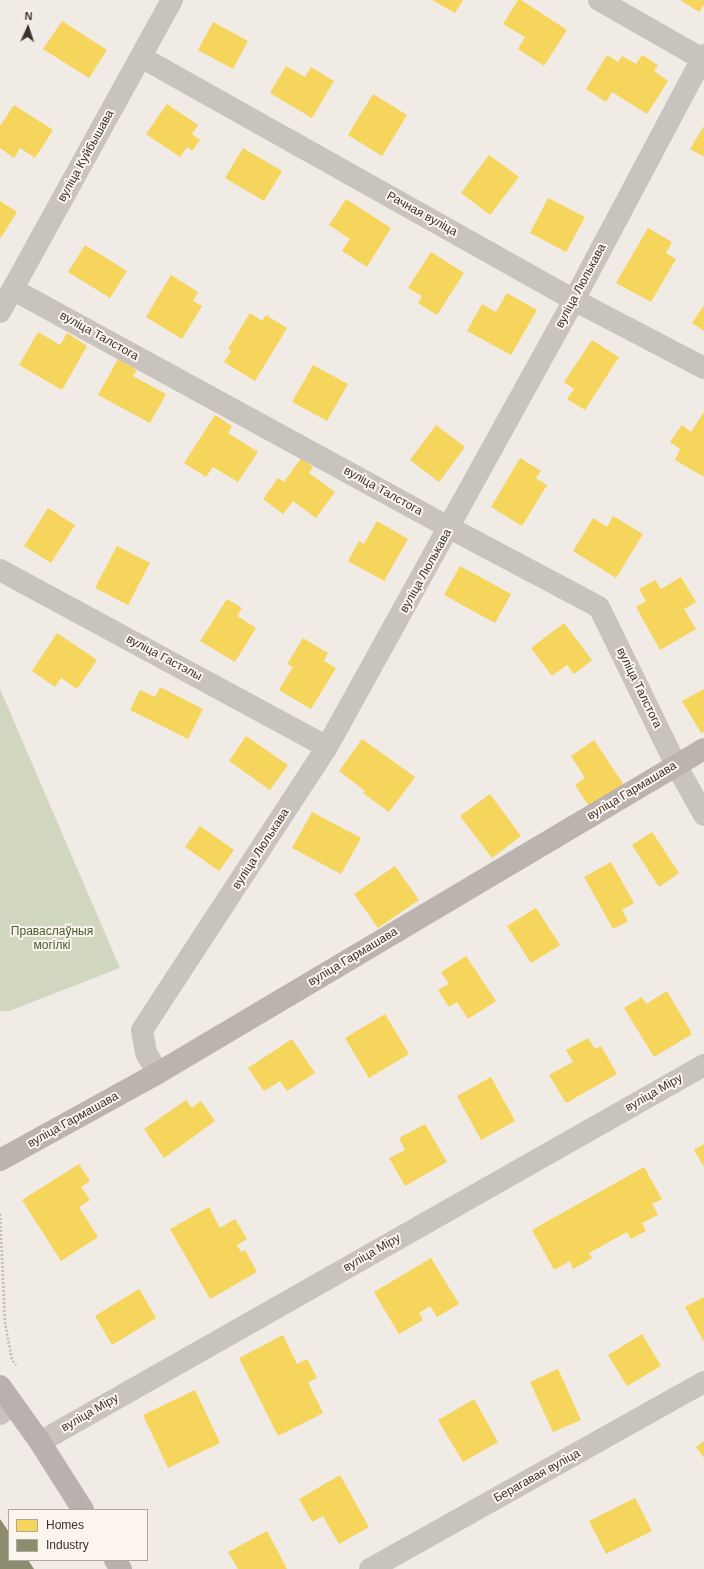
<!DOCTYPE html>
<html>
<head>
<meta charset="utf-8">
<style>
	body { margin:0 }
	#map { position:relative; width:704px; height:1569px; overflow:hidden; background:#f0ebe5; font-family:Arial,sans-serif }
	canvas { display:block }
	.legend { position:absolute; left:8px; top:1509px; width:140px; height:52px; box-sizing:border-box; background:#fbf5ee; border:1px solid #aea6a0; margin:0; padding:5px 7px; list-style:none; font-size:12px; color:#3b302b }
	.legend li { display:flex; align-items:center; gap:8px; height:20px }
	.legend b { width:20px; border:1px solid #aea6a0 }
	.north { position:absolute; left:8px; top:8px; width:40px; height:40px; -webkit-text-stroke:3px #fbf5ee; paint-order:stroke; rotate:3deg; font-size:11px; font-weight:700; line-height:16px; text-align:center; color:#3b302b }
	.north::after { content:''; display:block; margin:auto; width:14px; height:18px; background:#3b302b; clip-path:polygon(50% 0,100% 100%,50% 72%,0 100%) }
</style>
</head>
<body>
<div id="map">
<canvas width="704" height="1569"></canvas>
<ul class="legend">
<li><b style="height:11px;background:#f6d55c"></b>Homes</li>
<li><b style="height:11px;background:#8c8c6e"></b>Industry</li>
</ul>
<div class="north">N</div>
</div>
<script>
const ctx = document.querySelector('canvas').getContext('2d');
ctx.lineJoin = 'round';
function fill(path, color) { ctx.fillStyle = color; ctx.fill(path, 'evenodd'); }
function trace(path, color, width, dash) { ctx.strokeStyle = color; ctx.lineWidth = width; ctx.lineCap = dash ? 'butt' : 'round'; ctx.setLineDash(dash || []); ctx.stroke(path); }
function drawText(font, color, halo, rows, align = 'center') {
  ctx.font = font + ' Arial,sans-serif'; ctx.lineWidth = 4; ctx.setLineDash([]); ctx.textBaseline = 'middle'; ctx.strokeStyle = halo; ctx.fillStyle = color; for (const [text, x, y, turn = 0] of rows) {
    ctx.save(); ctx.translate(x, y); ctx.rotate((+turn || 0) * Math.PI / 180); ctx.textAlign = isNaN(turn) ? turn : align; if (halo) ctx.strokeText(text, 0, 0); ctx.fillText(text, 0, 0); ctx.restore();
  }
}
fill(new Path2D(`
	M0 689 120 968 9 1011H0Z`), '#d1d6bf');
fill(new Path2D(`
	M432 0H463L455 13Z
	M518 0H521L567 30 544 66 518 49 525 37 503 24Z
	M680 0H704V5L699 12Z
	M62 21 107 50 89 78 43 49Z
	M213 22 248 41 233 69 198 50Z
	M607 55 618 62 622 56 636 64 642 55 658 65 654 71 668 81 647 114 612 92 606 102 586 89Z
	M286 66 305 77 311 67 334 81 312 118 270 93Z
	M373 94 407 115 382 156 348 135Z
	M167 104 198 125 192 134 200 140 192 151 187 147 180 157 146 134Z
	M14 105 53 130 35 158 20 148 14 158 0 148V126Z
	M704 126V157L690 149Z
	M243 148 282 171 264 201 225 178Z
	M489 155 519 177 490 215 461 193Z
	M548 198 585 217 566 252 530 233Z
	M346 199 391 228 367 267 342 251 350 239 329 225Z
	M0 201 17 212 0 239Z
	M648 228 672 242 666 253 676 259 651 302 616 283Z
	M85 245 127 271 110 298 68 272Z
	M431 252 464 273 437 315 418 303 422 296 408 288Z
	M171 275 198 292 193 301 202 306 182 339 146 317Z
	M507 293 537 310 511 355 467 331 482 304 496 312Z
	M704 305V331L692 323Z
	M250 313 262 321 266 315 287 328 255 381 224 362 231 351 228 349Z
	M38 332 60 345 67 333 87 346 62 390 19 365Z
	M592 340 619 357 585 410 567 399 574 389 564 382Z
	M118 359 137 370 133 376 166 394 150 423 98 395Z
	M313 365 348 384 327 421 292 402Z
	M704 412V477L675 460 680 449 670 442 682 425 691 432Z
	M215 415 232 426 228 433 258 452 238 482 213 467 206 477 184 463Z
	M436 425 465 447 439 482 410 460Z
	M301 458 313 467 309 473 335 492 316 518 293 501 283 514 263 499 278 478 284 482Z
	M520 458 541 471 536 478 547 485 522 526 491 507Z
	M48 508 75 525 51 563 24 546Z
	M613 516 643 534 616 578 573 551 593 518 607 527Z
	M377 521 408 539 384 581 348 561 359 541 364 544Z
	M117 546 150 563 128 605 95 588Z
	M460 566 511 594 495 623 444 595Z
	M681 577 696 602 684 609 696 629 660 650 636 607 646 601 639 589 655 580 661 589Z
	M227 599 242 608 237 616 256 628 235 662 200 641Z
	M564 623 592 660 574 674 567 665 552 676 531 648Z
	M57 633 97 660 77 689 61 678 55 687 32 671Z
	M303 638 328 653 324 661 336 668 311 709 279 690 293 667 287 664Z
	M160 687 203 709 188 739 130 710 140 690 155 697Z
	M704 689V732L701 733 682 701Z
	M246 736 288 765 270 790 229 761Z
	M362 739 415 777 389 812 363 793 365 791 339 771Z
	M594 740 624 785 590 808 575 785 585 778 571 756Z
	M490 794 521 836 492 858 460 816Z
	M312 812 361 838 341 874 292 848Z
	M200 826 234 850 219 871 185 847Z
	M652 832 679 873 659 887 632 845Z
	M611 862 634 903 622 910 628 921 613 929 584 877Z
	M395 866 419 900 378 928 354 894Z
	M536 908 560 945 531 963 507 926Z
	M466 956 496 1001 468 1019 457 1002 449 1007 438 990 449 984 441 972Z
	M667 991 692 1034 654 1057 624 1008 642 997 646 1004Z
	M385 1014 409 1054 369 1078 345 1038Z
	M588 1038 595 1049 601 1046 617 1074 566 1103 549 1075 573 1062 566 1050Z
	M292 1039 315 1073 287 1091 280 1081 264 1091 248 1068Z
	M491 1077 515 1121 481 1140 457 1096Z
	M186 1100 192 1108 201 1101 215 1121 164 1158 144 1129Z
	M425 1124 447 1162 405 1186 389 1158 405 1150 399 1138Z
	M704 1144V1167L694 1150Z
	M79 1164 90 1181 81 1187 90 1200 79 1207 98 1237 61 1261 22 1200Z
	M644 1167 662 1199 652 1204 658 1215 642 1223 646 1231 631 1239 627 1232 589 1253 592 1258 573 1269 570 1261 554 1270 532 1230Z
	M209 1207 220 1228 235 1219 247 1239 237 1245 241 1252 245 1250 257 1272 210 1299 170 1229Z
	M431 1258 459 1304 437 1317 430 1306 419 1313 423 1320 399 1334 374 1292Z
	M139 1289 156 1318 112 1345 95 1316Z
	M704 1297V1342L685 1307Z
	M642 1334 661 1366 627 1386 608 1355Z
	M283 1335 297 1364 307 1359 317 1378 308 1382 323 1413 278 1436 239 1358Z
	M558 1369 581 1420 553 1432 530 1382Z
	M195 1390 220 1443 168 1468 143 1415Z
	M474 1399 498 1442 463 1462 438 1420Z
	M704 1441V1458L696 1447Z
	M340 1475 369 1527 339 1544 323 1516 312 1522 299 1499Z
	M635 1498 652 1531 606 1554 589 1521Z
	M267 1531 287 1569H238L228 1552Z`), '#f6d55c');
fill(new Path2D(`
	M0 1519 9 1532V1560H28L34 1569H0Z`), '#8c8c6e');
trace(new Path2D(`
	M0 1214 5 1323 12 1360 16 1365`), '#c2bbb6', 2.5, [2, 2]);
trace(new Path2D(`
	M599 0 704 60
	M141 57 574 300 704 368
	M14 290 450 528 599 607 676 765 704 815
	M0 312 172 0
	M0 570 327 747
	M158 1073 146 1053 142 1030 327 747 574 300 704 55
	M0 1414 12 1405
	M40 1442 704 1065
	M370 1569 704 1382`), '#c9c3be', 22);
trace(new Path2D(`
	M0 1160 158 1073 704 749`), '#bab3ae', 22);
trace(new Path2D(`
	M0 1386 40 1442 83 1510
	M115 1560 121 1569`), '#b8b1ad', 22);
drawText('12px', '#3b302b', '#fbf5ee', [
	["вуліца Куйбышава",86,156,-61],
	["Рачная вуліца",422,214,29],
	["вуліца Люлькава",581,286,-62],
	["вуліца Талстога",99,336,29],
	["вуліца Талстога",383,491,29],
	["вуліца Люлькава",426,571,-61],
	["вуліца Гастэлы",164,658,28],
	["вуліца Талстога",639,688,64],
	["вуліца Гармашава",632,791,-31],
	["вуліца Люлькава",261,849,-57],
	["вуліца Гармашава",353,957,-31],
	["вуліца Міру",654,1093,-30],
	["вуліца Гармашава",73,1120,-29],
	["вуліца Міру",372,1253,-30],
	["вуліца Міру",90,1413,-30],
	["Берагавая вуліца",537,1476,-29]
]);
drawText('12px', '#4a5a2e', '#fbf5ee', [
	["Праваслаўныя",52,932],
	["могілкі",52,946]
]);
</script>
</body>
</html>
